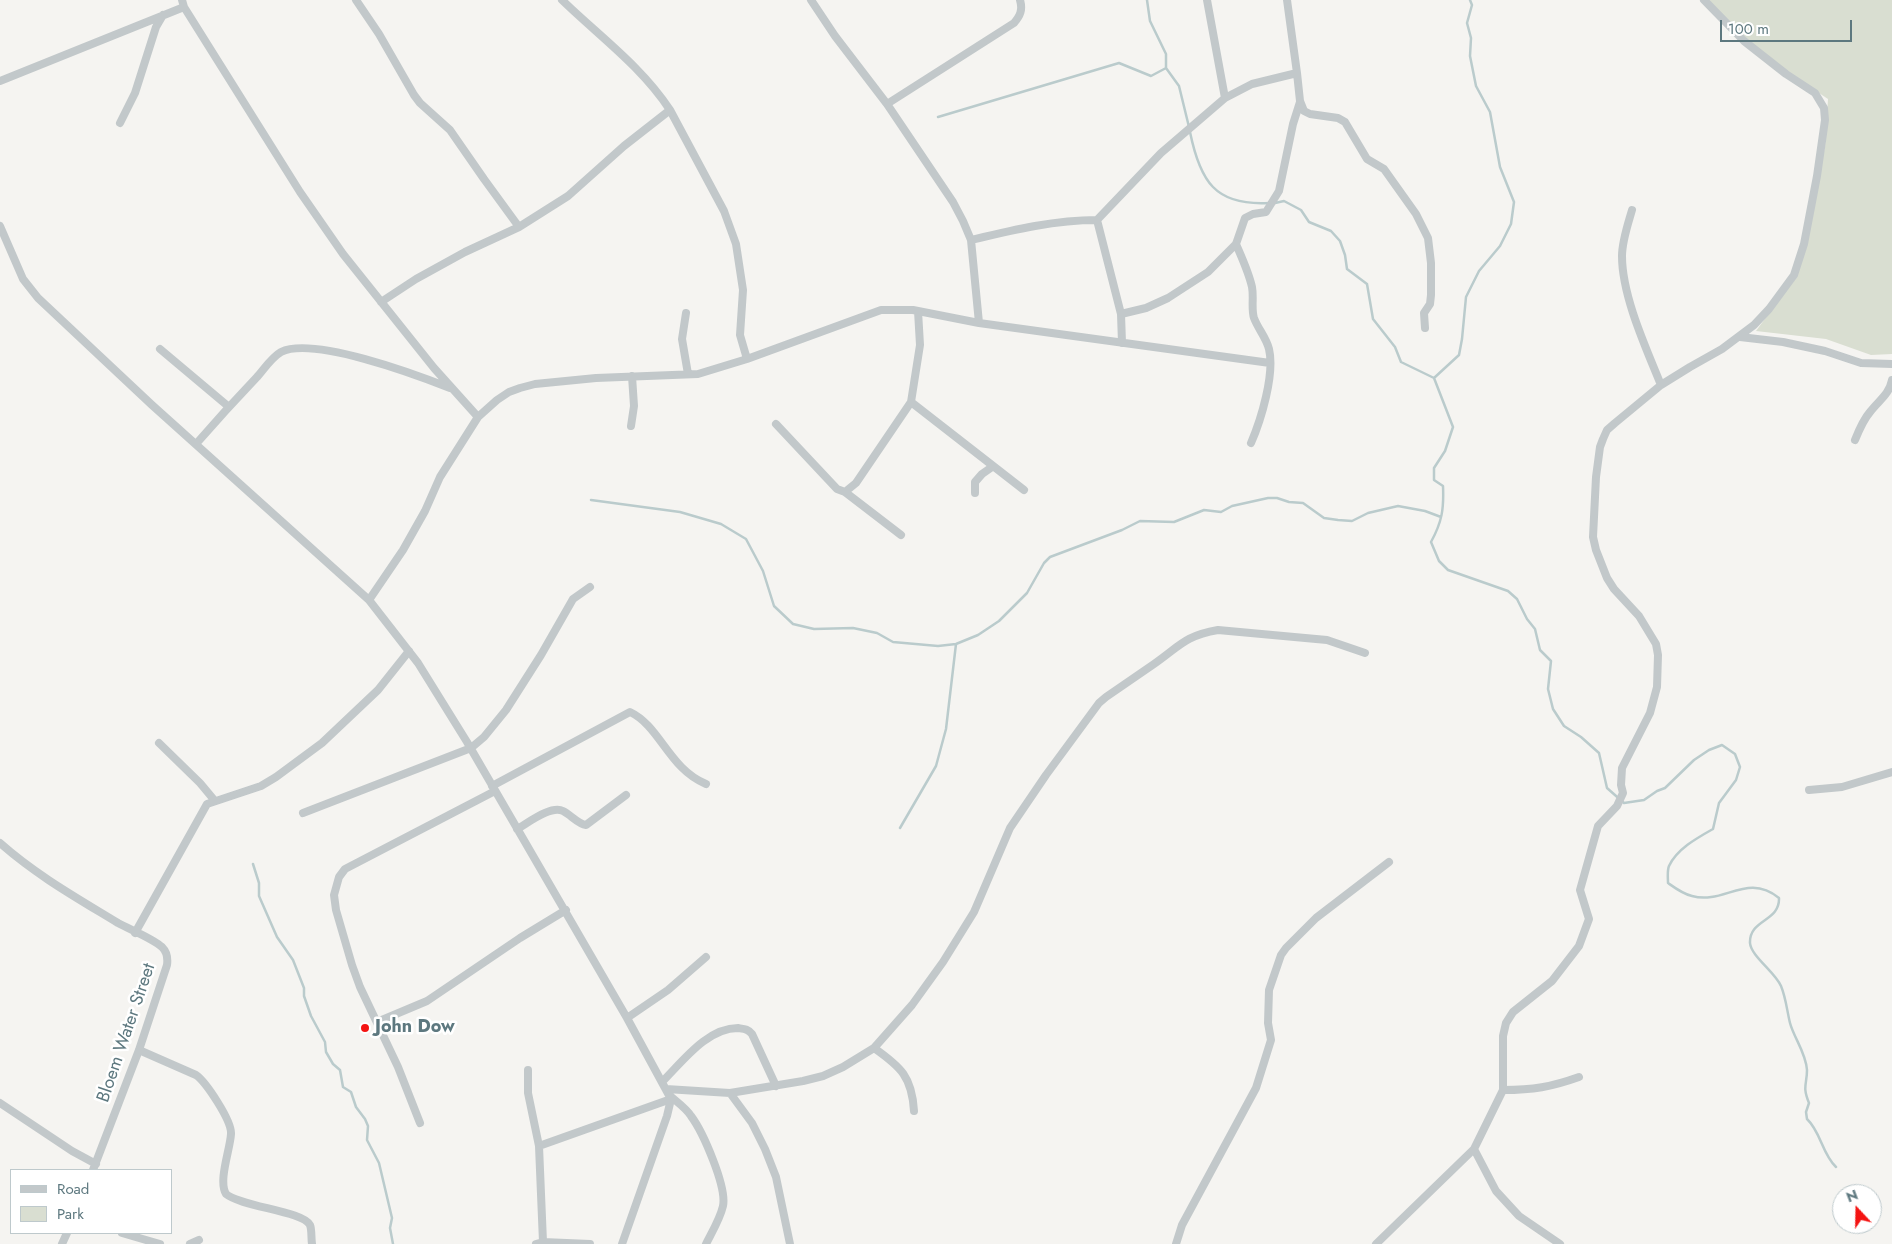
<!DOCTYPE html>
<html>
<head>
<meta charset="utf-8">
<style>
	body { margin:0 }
	#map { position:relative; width:1892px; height:1244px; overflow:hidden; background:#f5f4f1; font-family:Jost,sans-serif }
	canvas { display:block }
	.legend { position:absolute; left:10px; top:1169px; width:162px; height:65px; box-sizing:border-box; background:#fff; border:1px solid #bec9cc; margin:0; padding:6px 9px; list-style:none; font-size:15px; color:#5d787f }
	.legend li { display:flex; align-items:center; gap:10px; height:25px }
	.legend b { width:25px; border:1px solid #bec9cc }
	.north { position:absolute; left:1832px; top:1184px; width:50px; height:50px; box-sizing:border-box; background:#fff; border:1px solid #bec9cc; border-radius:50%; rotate:339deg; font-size:14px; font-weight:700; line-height:20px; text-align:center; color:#5d787f }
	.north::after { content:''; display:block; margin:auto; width:18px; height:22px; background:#f41412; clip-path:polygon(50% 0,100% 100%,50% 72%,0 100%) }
	.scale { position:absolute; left:1720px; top:20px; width:132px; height:22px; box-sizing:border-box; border:2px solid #5d787f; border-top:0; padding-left:6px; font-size:15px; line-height:18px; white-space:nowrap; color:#5d787f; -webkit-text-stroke:4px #fff; paint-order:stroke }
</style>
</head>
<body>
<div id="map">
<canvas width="1892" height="1244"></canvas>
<ul class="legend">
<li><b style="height:6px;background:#c2c8ca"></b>Road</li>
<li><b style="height:14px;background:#d9ded1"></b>Park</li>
</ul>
<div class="north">N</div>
<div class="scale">100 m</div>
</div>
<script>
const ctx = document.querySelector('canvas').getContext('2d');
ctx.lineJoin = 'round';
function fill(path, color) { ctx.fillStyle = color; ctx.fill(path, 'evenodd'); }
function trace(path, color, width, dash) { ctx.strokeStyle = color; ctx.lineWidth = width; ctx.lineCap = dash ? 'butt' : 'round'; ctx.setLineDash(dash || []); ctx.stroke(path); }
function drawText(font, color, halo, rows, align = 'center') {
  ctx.font = font + ' Jost,sans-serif'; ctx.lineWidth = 5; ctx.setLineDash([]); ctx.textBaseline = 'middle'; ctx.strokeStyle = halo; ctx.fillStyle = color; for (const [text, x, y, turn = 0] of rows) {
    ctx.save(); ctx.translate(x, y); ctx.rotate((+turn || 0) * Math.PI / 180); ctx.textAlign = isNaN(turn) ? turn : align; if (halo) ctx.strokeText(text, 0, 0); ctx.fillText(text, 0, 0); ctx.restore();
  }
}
fill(new Path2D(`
	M1701 0H1892V354L1871 355 1826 339 1756 331 1798 274 1825 147 1828 99 1783 69Z`), '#d9ded1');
trace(new Path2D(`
	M1147 0 1150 21 1166 54V68L1179 86 1189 127
	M1470 0 1472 5 1467 23 1471 38 1470 56 1476 86 1490 112 1500 167 1514 202 1511 224 1500 246 1479 271 1466 297 1462 339 1459 355 1434 378 1453 427 1445 451 1434 468V480L1443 486C1444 509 1442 522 1431 542L1439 561 1448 570 1508 591 1517 599 1527 619 1535 629 1540 650 1551 661 1548 689 1553 709 1564 726 1581 737 1599 753 1607 788 1624 803 1644 800 1657 791 1665 788 1694 760 1709 750 1722 745 1735 754 1740 767 1736 780 1719 803 1713 829C1697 838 1677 849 1669 866 1667 871 1668 878 1668 883 1675 888 1683 894 1692 896 1724 905 1747 872 1779 898 1780 922 1749 919 1750 943 1751 956 1775 972 1781 986 1786 998 1787 1011 1790 1023 1794 1038 1806 1053 1807 1070 1807 1085 1802 1086 1809 1103L1806 1112 1807 1119C1821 1132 1822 1154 1836 1167
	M938 117 1119 63 1151 76 1166 68
	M1190 132C1200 181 1215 206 1269 203
	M1275 203 1284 201 1301 210 1309 222 1331 231 1340 241 1345 255 1347 269 1367 284 1373 319 1395 347 1401 362 1434 378
	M591 500 680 512 721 524 746 539 763 571 774 606 793 624 814 629 853 628 877 633 893 642 938 646 956 644 978 635 999 621 1027 593 1044 563 1050 557 1122 530 1140 521 1174 522 1204 510 1221 512 1232 506 1268 498H1277L1289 502 1303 503 1324 518 1338 520 1352 521 1368 513 1398 506 1425 511 1441 517
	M900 828 936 766 946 729 956 644
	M253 864 259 883V896L277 937 293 960 304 988V996L311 1016 325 1042 326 1052 333 1064 340 1070 343 1087 351 1092 356 1107 365 1119 368 1126 367 1140 379 1163 392 1218 390 1228 393 1244`), '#bacbcc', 2.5);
trace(new Path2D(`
	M182 0 184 7 300 192 343 254 434 368 478 417 440 477 425 511 403 550 369 600
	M356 0 379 34 414 95 420 103 450 130 484 179 519 227
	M562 0C599 36 641 66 670 110
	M811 0 835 36 887 104 953 202 963 221 971 240 979 323 1270 363
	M1207 0 1225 98 1252 84 1297 73 1287 0
	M1297 73 1300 101 1304 111 1310 114 1338 118 1345 122 1367 159 1384 169 1416 214 1428 238 1431 263V295L1430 304 1424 313 1425 328
	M0 81 184 7
	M887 104 1014 23C1020 16 1023 10 1020 0
	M120 123 135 93 156 27 163 15
	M1632 210C1628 224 1622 241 1622 256 1622 296 1646 348 1661 385
	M1097 220 1161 153 1225 98
	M0 226 23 279 38 298 152 405 369 600 418 663 467 742 627 1018 671 1099 667 1116 622 1244
	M971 240C1013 230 1054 220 1097 220L1121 314 1122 343
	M1236 244C1242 258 1249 273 1252 287 1254 297 1251 309 1254 318 1258 329 1266 337 1269 349 1275 374 1261 420 1251 443
	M381 302 416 279 465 252 519 227 568 196 624 146 670 110 724 211 736 244 743 290 740 335 747 359
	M686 313 682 339 688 374
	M1121 314 1146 308 1168 298 1208 272 1236 244 1245 218 1253 214 1266 212 1279 191 1293 124 1300 102
	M1740 337 1783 342 1825 351 1861 363 1892 364
	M160 349 229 407
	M911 402 1024 490
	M478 417 497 400 509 392 520 388 535 384 596 378 698 374 747 359 881 310H913L979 323
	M776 424 837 489 845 492 901 535
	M631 426 634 406 632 376
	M1855 440C1859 430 1863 420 1870 412 1879 400 1889 395 1892 380
	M196 444C216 421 236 399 257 377 264 369 272 357 281 352 313 336 417 375 450 388
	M845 492 856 483 911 402 920 345 918 311
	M975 493V482L982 474 992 467
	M159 743 200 783 215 801
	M492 786 630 712C660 726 669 769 706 784
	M1809 790 1842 787 1892 772
	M303 813 471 748 484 737 506 710 541 655 573 599 590 587
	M517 829C528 823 551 805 563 811 571 815 578 824 586 825L626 795
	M0 843C36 875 77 898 118 923 131 930 152 938 162 947 167 952 168 958 167 965L139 1050 93 1170
	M135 933 207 804 261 786 276 777 322 743 378 690 409 651
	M627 1018 668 990 706 957
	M377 1022 427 1001 520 938 566 910
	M874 1048C901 1067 912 1077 914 1111
	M139 1050 196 1075C206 1082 232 1121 231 1134 230 1150 218 1181 226 1194 242 1207 303 1211 310 1225 312 1230 311 1238 312 1244
	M528 1070V1093L539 1146
	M662 1082C683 1061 707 1028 738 1028 744 1029 748 1029 752 1034L776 1086
	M666 1089 730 1093 752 1123 765 1149 776 1177 790 1244
	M1503 1090C1533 1090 1551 1087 1579 1077
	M730 1093 803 1081 823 1076 843 1067 874 1048 912 1005 943 962 974 912 1010 828 1046 775 1099 703 1106 697C1122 686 1138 675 1154 664 1180 646 1184 636 1218 630L1327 640 1365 653
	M669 1095C677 1102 686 1108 691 1116 703 1132 727 1187 723 1206 720 1219 712 1232 706 1244
	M0 1103 72 1151 96 1164
	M420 1123 398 1067 360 987 352 965 336 910 334 895 339 877 345 869 495 791
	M1474 1149 1496 1191 1519 1216 1560 1244
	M122 1233 160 1244
	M543 1242 539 1146 671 1099
	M62 1244 67 1233
	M190 1244 199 1240
	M536 1244 543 1242 590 1244
	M1176 1244 1182 1225 1256 1088 1271 1040 1268 1023 1269 990 1281 955 1286 948 1316 918 1389 862
	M1376 1244 1474 1149 1503 1090V1036L1506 1023 1513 1012 1552 981 1579 946 1589 919 1580 890 1598 826 1617 806 1623 793 1621 785 1622 768 1650 713 1657 687 1658 655 1656 644 1639 616 1614 589 1607 578 1596 550 1593 537 1596 477 1600 447 1603 439 1607 430 1615 423 1661 385 1690 367 1722 349 1754 325 1769 309 1794 275 1804 244 1817 176 1825 120 1824 108 1815 93 1786 74 1744 41 1704 0`), '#c2c8ca', 8);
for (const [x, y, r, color] of [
	[365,1028,5,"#f41412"]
]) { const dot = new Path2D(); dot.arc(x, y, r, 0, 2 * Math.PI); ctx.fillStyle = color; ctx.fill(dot); trace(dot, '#fff', 2); }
drawText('bold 18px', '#5d787f', '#fff', [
	["John Dow",375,1028]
], 'left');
drawText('18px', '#5d787f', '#fff', [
	["Bloem Water Street",127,1033,-71]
]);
</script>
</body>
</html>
